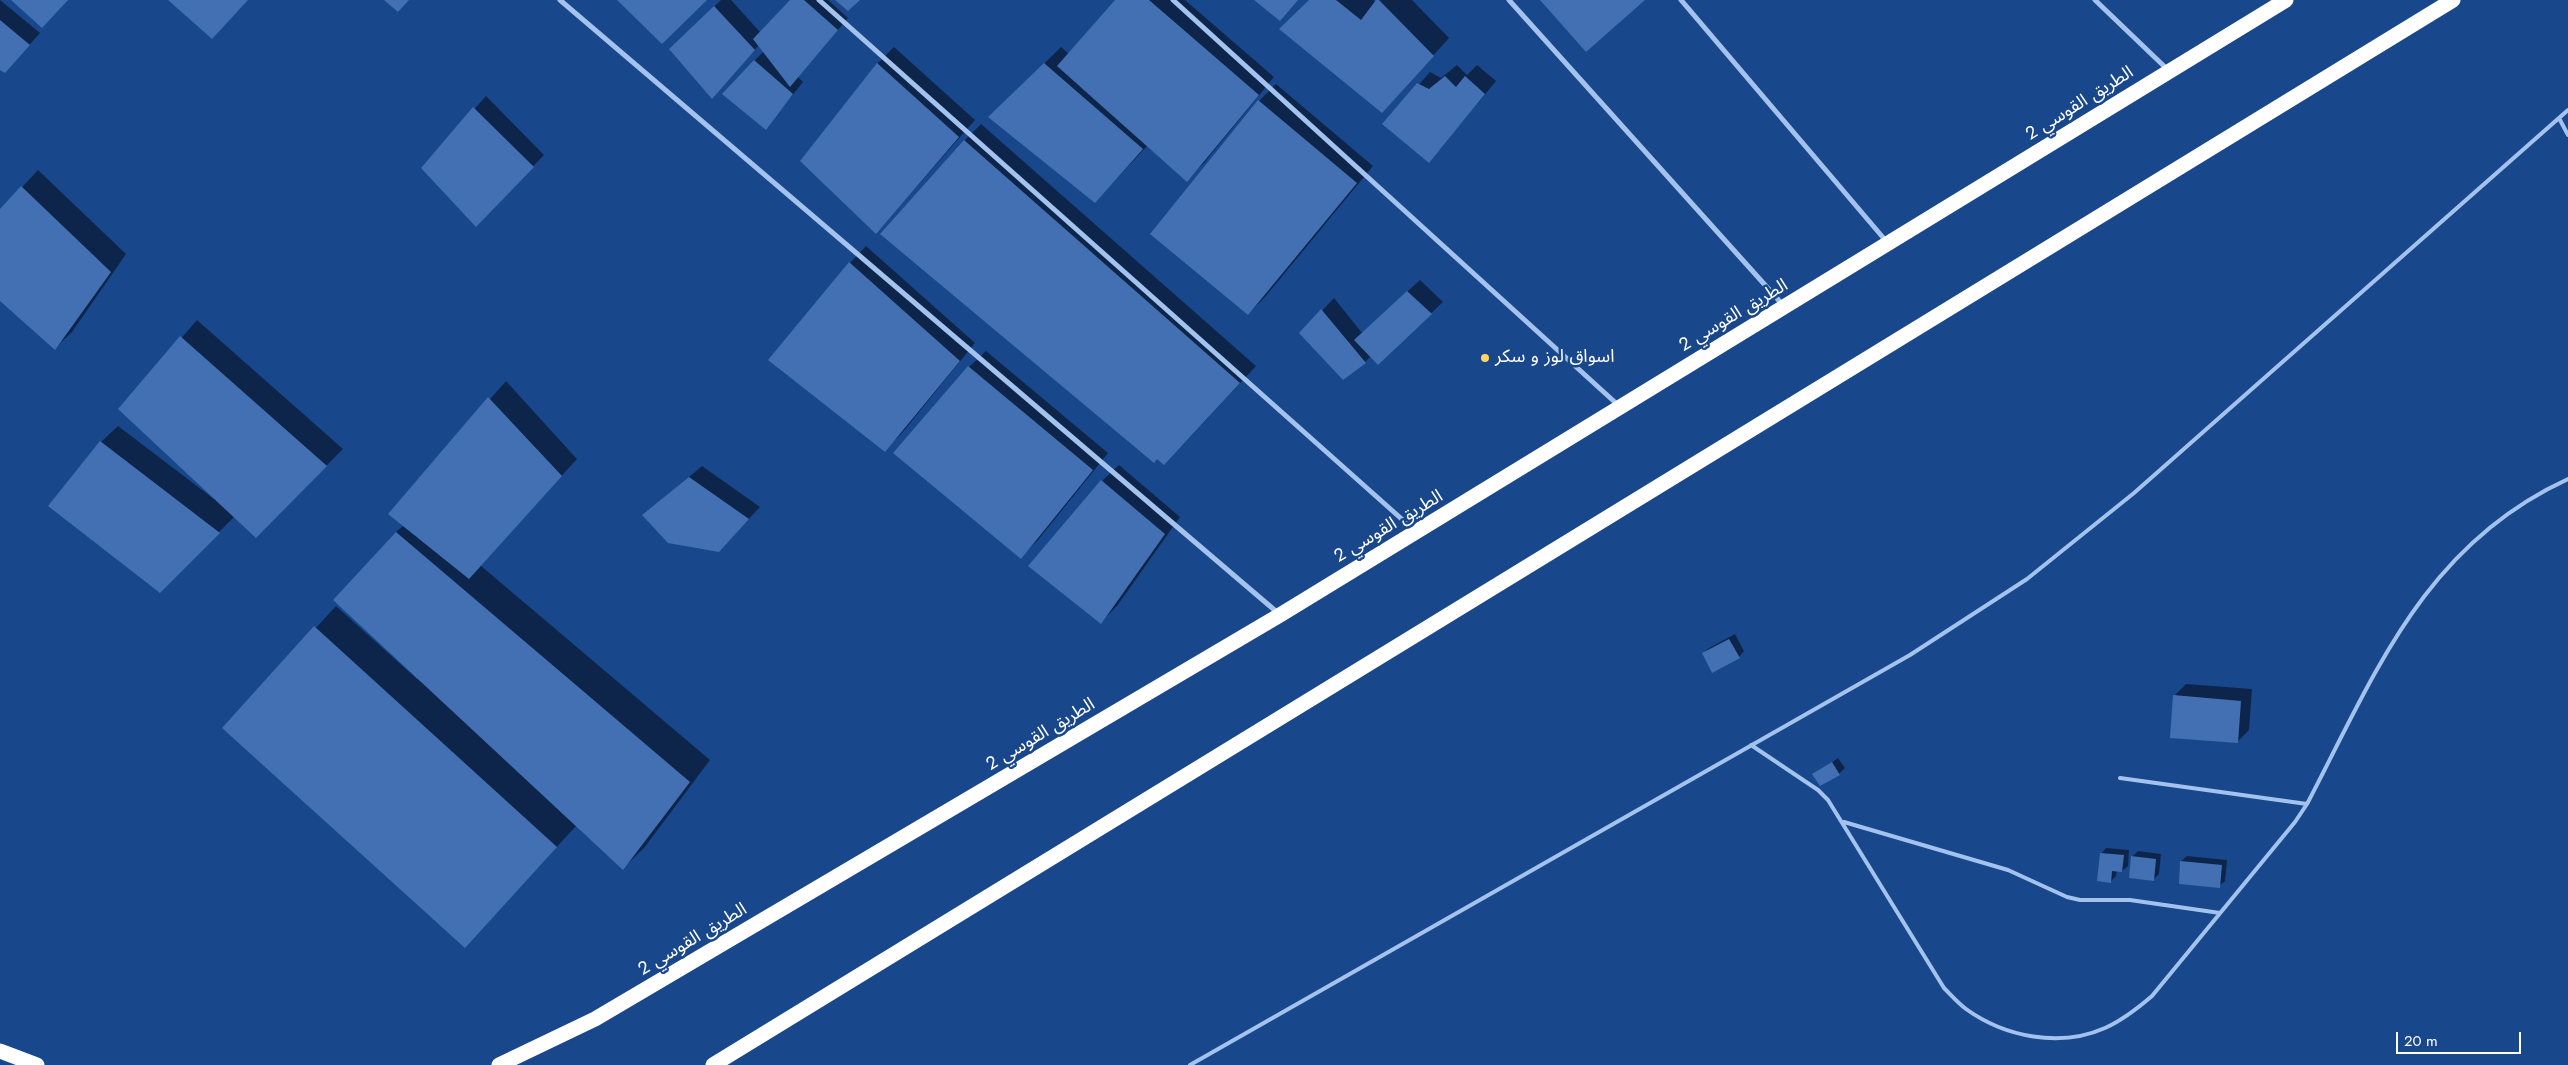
<!DOCTYPE html>
<html>
<head>
<meta charset="utf-8">
<style>
	body { margin:0 }
	#map { position:relative; width:2568px; height:1065px; overflow:hidden; background:#19478b; font-family:Jost,sans-serif }
	canvas { display:block }
	.scale { position:absolute; left:2396px; top:1032px; width:125px; height:22px; box-sizing:border-box; border:2px solid #fff; border-top:0; padding-left:6px; font-size:15px; line-height:18px; white-space:nowrap; color:#fff; -webkit-text-stroke:4px #19478b; paint-order:stroke }
</style>
</head>
<body>
<div id="map">
<canvas width="2568" height="1065"></canvas>
<div class="scale">20 m</div>
</div>
<script>
const ctx = document.querySelector('canvas').getContext('2d');
ctx.lineJoin = 'round';
function fill(path, color) { ctx.fillStyle = color; ctx.fill(path, 'evenodd'); }
function trace(path, color, width, dash) { ctx.strokeStyle = color; ctx.lineWidth = width; ctx.lineCap = dash ? 'butt' : 'round'; ctx.setLineDash(dash || []); ctx.stroke(path); }
function drawText(font, color, halo, rows, align = 'center') {
  ctx.font = font + ' Jost,"Noto Sans Arabic",sans-serif'; ctx.lineWidth = 5; ctx.setLineDash([]); ctx.textBaseline = 'middle'; ctx.strokeStyle = halo; ctx.fillStyle = color; for (const [text, x, y, turn = 0] of rows) {
    ctx.save(); ctx.translate(x, y); ctx.rotate((+turn || 0) * Math.PI / 180); ctx.textAlign = isNaN(turn) ? turn : align; if (halo) ctx.strokeText(text, 0, 0); ctx.fillText(text, 0, 0); ctx.restore();
  }
}
fill(new Path2D(`
	M0 0 40 33 16 60 0 68Z
	M721 0H731L761 33 792 0H828L848 18 798 77 803 82 766 128 754 61 764 51 759 45 723 86 671 49Z
	M1116 0H1185L1274 77 1204 163 1187 180 1148 145 1095 202 990 117 1061 47 1069 54Z
	M1310 0H1373L1376 2 1377 0H1412L1449 38 1382 112Z
	M894 47 975 120 876 233 878 63Z
	M1457 65 1467 75 1477 65 1496 81 1440 149 1384 124 1430 72 1441 78Z
	M1276 84 1373 166 1265 297 1248 314 1259 101Z
	M486 96 544 155 487 214 422 168Z
	M981 124 1256 366 1181 447 964 141Z
	M38 170 126 254 72 332 55 348 0 299V211Z
	M866 246 975 343 902 433 885 450 850 263Z
	M1420 280 1443 302 1378 363 1371 356 1365 362 1301 333 1334 298 1362 333Z
	M197 320 343 449 256 536 235 516 160 591 101 442 118 426 214 499 215 498 120 409Z
	M986 351 1108 453 1038 540 1021 557 969 367Z
	M506 381 577 459 480 565 710 760 644 848 623 868 577 825 465 946 224 728 336 606 417 679 418 677 396 532 404 525 390 513Z
	M1119 465 1180 517 1117 606 1101 622 1102 481Z
	M702 466 760 507 730 539 644 515Z
	M1735 634 1744 651 1739 657 1703 653 1709 648Z
	M2186 684 2252 689 2249 730 2237 742 2174 696Z
	M1838 758 1845 768 1839 774 1814 775Z
	M2106 848 2129 850 2128 866 2122 871 2117 870 2116 876 2111 881 2101 854Z
	M2138 851 2161 854 2159 874 2154 879 2132 857Z
	M2187 856 2227 860 2225 881 2219 886 2181 861Z`), '#0007');
fill(new Path2D(`
	M11 0H68L42 28Z
	M168 0H248L212 39Z
	M384 0H409L398 12Z
	M617 0H707L662 44Z
	M790 0H804L838 30 790 87 753 39Z
	M835 0H860L848 11Z
	M1115 0H1149L1259 95 1187 182 1057 66Z
	M1254 0H1298L1280 21Z
	M1309 0H1336L1361 20 1376 0H1379L1434 56 1382 113 1279 29Z
	M1540 0H1645L1586 52Z
	M714 6 755 50 712 99 669 49Z
	M0 20 30 45 5 73 0 70Z
	M754 60 793 94 766 130 722 94Z
	M877 63 959 137 876 234 800 161Z
	M1044 63 1143 149 1095 203 988 117Z
	M1445 76 1456 87 1465 76 1485 94 1429 163 1382 124 1417 83 1429 89Z
	M1258 100 1357 183 1248 315 1150 234Z
	M473 107 534 167 476 227 421 168Z
	M964 140 1240 383 1164 465 1157 459 1154 463 880 234Z
	M21 186 111 272 55 350 0 301V209Z
	M849 262 960 361 885 452 768 360Z
	M1407 291 1432 314 1378 365 1354 340Z
	M1321 309 1366 363 1343 380 1299 333Z
	M180 336 327 466 256 538 118 409Z
	M968 366 1093 470 1021 559 893 453Z
	M488 397 562 476 469 579 388 514Z
	M100 441 220 533 160 593 48 506Z
	M689 477 749 519 719 552 668 543 642 515Z
	M1101 480 1165 534 1101 624 1028 566Z
	M396 532 690 782 623 870 333 600Z
	M314 626 557 847 465 948 222 728Z
	M1729 639 1740 658 1712 673 1702 653Z
	M2173 695 2241 701 2238 743 2170 738Z
	M1832 762 1840 775 1820 786 1812 774Z
	M2100 853 2124 855 2122 872 2112 871 2111 883 2097 881Z
	M2131 856 2156 859 2154 881 2129 878Z
	M2180 861 2222 865 2220 888 2179 884Z`), '#4270b3');
trace(new Path2D(`
	M2559 118 2568 135
	M1751 745 1818 790 1828 800 1944 988C1951 995 1958 1003 1966 1009 2005 1037 2060 1048 2105 1028 2123 1020 2138 1008 2152 996L2295 822 2307 804C2375 674 2424 545 2568 479
	M2120 778 2307 804
	M1844 822 2008 870 2067 897 2080 900H2130L2220 913
	M1190 1065 1910 655 2027 579 2134 493 2568 110`), '#a3c3ee', 4);
trace(new Path2D(`
	M560 0 1278 613
	M819 0 1414 530
	M1173 0 1618 405
	M1509 0 1783 305
	M1681 0 1886 241
	M2095 0 2167 69`), '#a3c3ee', 5);
trace(new Path2D(`
	M0 1051 37 1065
	M499 1065 595 1019 1280 615 2286 0
	M713 1065 2453 0`), '#fff', 15);
for (const [x, y, r, color] of [
	[1485,358,5,"#ffd660"]
]) { const dot = new Path2D(); dot.arc(x, y, r, 0, 2 * Math.PI); ctx.fillStyle = color; ctx.fill(dot); trace(dot, '#19478b', 2); }
drawText('18px', '#fff', '#19478b', [
	["الطريق القوسي 2",2080,104,-32],
	["الطريق القوسي 2",1734,316,-31],
	["الطريق القوسي 2",1389,527,-31],
	["الطريق القوسي 2",1041,735,-31],
	["الطريق القوسي 2",693,940,-31]
]);
drawText('18px', '#fff', '#19478b', [
	["اسواق لوز و سكر",1495,358]
], 'left');
</script>
</body>
</html>
